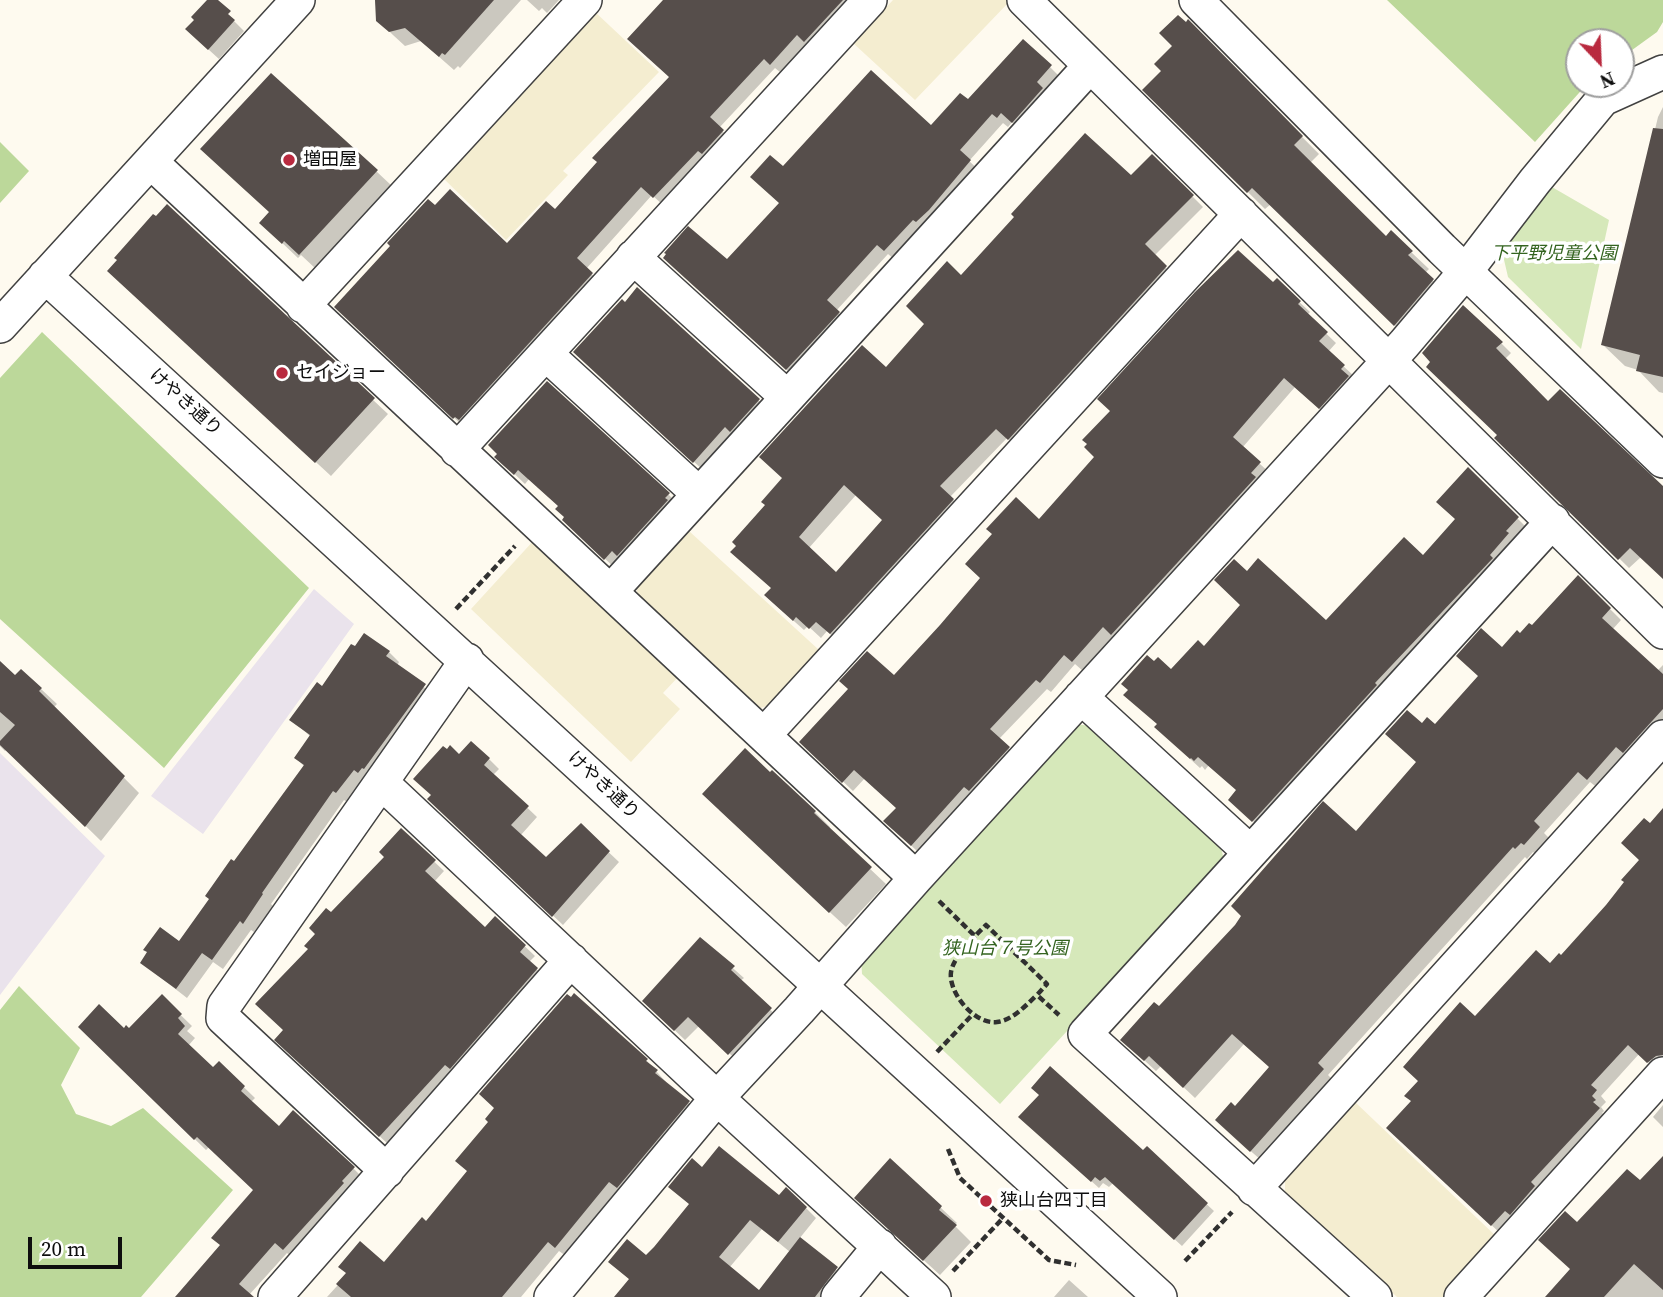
<!DOCTYPE html>
<html>
<head>
<meta charset="utf-8">
<style>
	body { margin:0 }
	#map { position:relative; width:1663px; height:1297px; overflow:hidden; background:#fefaef; font-family:"Source Serif 4",serif }
	canvas { display:block }
	.north { position:absolute; left:1565px; top:28px; width:70px; height:70px; box-sizing:border-box; background:#fff; border:2px solid #9f9f9f; border-radius:50%; rotate:157deg; font-size:19px; font-weight:700; line-height:28px; text-align:center; color:#0e0e0e }
	.north::after { content:''; display:block; margin:auto; width:24px; height:32px; background:#b92a3f; clip-path:polygon(50% 0,100% 100%,50% 72%,0 100%) }
	.scale { position:absolute; left:28px; top:1237px; width:94px; height:32px; box-sizing:border-box; border:4px solid #0e0e0e; border-top:0; padding-left:9px; font-size:21px; line-height:24px; white-space:nowrap; color:#0e0e0e; -webkit-text-stroke:5px #fff; paint-order:stroke }
</style>
</head>
<body>
<div id="map">
<canvas width="1663" height="1297"></canvas>
<div class="north">N</div>
<div class="scale">20 m</div>
</div>
<script>
const ctx = document.querySelector('canvas').getContext('2d');
ctx.lineJoin = 'round';
function fill(path, color) { ctx.fillStyle = color; ctx.fill(path, 'evenodd'); }
function trace(path, color, width, dash) { ctx.strokeStyle = color; ctx.lineWidth = width; ctx.lineCap = dash ? 'butt' : 'round'; ctx.setLineDash(dash || []); ctx.stroke(path); }
function drawText(font, color, halo, rows, align = 'center') {
  ctx.font = font + ' "Source Serif 4","Noto Sans JP",serif'; ctx.lineWidth = 7; ctx.setLineDash([]); ctx.textBaseline = 'middle'; ctx.strokeStyle = halo; ctx.fillStyle = color; for (const [text, x, y, turn = 0] of rows) {
    ctx.save(); ctx.translate(x, y); ctx.rotate((+turn || 0) * Math.PI / 180); ctx.textAlign = isNaN(turn) ? turn : align; if (halo) ctx.strokeText(text, 0, 0); ctx.fillText(text, 0, 0); ctx.restore();
  }
}
fill(new Path2D(`
	M314 589 354 624 203 834 151 796Z
	M0 753 105 856 0 995Z`), '#eae3ec');
fill(new Path2D(`
	M893 0H1009L1010 1 915 100 853 43Z
	M594 11 659 72 563 171 568 175 506 240 442 177Z
	M689 531 819 650 767 706 754 710 637 599V586Z
	M535 539 680 675 663 693 680 709 631 762 471 609Z
	M1355 1102 1499 1239 1446 1297H1397L1285 1193V1178Z`), '#f4edd0');
fill(new Path2D(`
	M1545 183 1609 220 1581 349 1508 277 1502 251Z
	M1074 724 1091 726 1220 844 1224 860 1000 1104 862 974 861 956Z`), '#d6e8ba');
fill(new Path2D(`
	M1387 0H1663V22L1657 32 1621 58V42H1579V84H1587L1535 142Z
	M0 142 29 171 0 203Z
	M42 332 309 588 164 768 0 619V378Z
	M19 986 80 1048 61 1085 76 1114 111 1126 143 1108 233 1190 141 1297H0V1010Z`), '#bcd89a');
fill(new Path2D(`
	M375 0H521L460 68 458 66 454 70 421 41 405 46 393 35 378 20Z
	M527 0H559L547 13 542 8 539 11Z
	M664 0H858L781 73 775 68 719 128 733 141 664 206 652 195 586 269 602 284 464 427 346 316 507 245 555 212 671 77Z
	M234 21 244 31 219 59 198 40Z
	M1188 22 1319 154 1310 163 1386 238 1391 233 1429 269 1425 273 1450 297 1412 342 1271 204 1265 209 1145 90 1163 72Z
	M1050 67 1060 77 1023 132 1012 122 1008 127 1003 123 969 161 980 171 895 260 888 254 836 311 849 323 797 379 675 268 727 262 781 204 783 169 931 128 968 102Z
	M1663 107V393L1659 392 1638 370 1625 366 1603 345 1658 117Z
	M1152 156 1203 207 1154 256 1176 278 1020 449 1007 438 950 497 964 510 841 644 827 631 821 638 808 626 804 630 777 606 773 589 743 562 886 369 926 324 961 277 1131 177ZM856 495 884 520 836 574 808 549Z
	M376 171 392 186 316 269 301 255 298 258 277 238Z
	M167 207 388 414 331 476 124 285 156 219Z
	M1277 281 1310 312 1307 315 1336 343 1328 352 1354 376 1329 417 1295 387 1242 448 1270 473 1122 643 1114 636 1083 671 1075 664 1051 692 1047 689 999 739 1019 758 921 855 886 821 898 808 865 778 853 791 811 751 895 677 1039 521Z
	M638 290 769 410 704 471 585 362Z
	M1501 343 1511 353 1505 359 1548 403 1663 488V576L1641 557 1629 568 1497 438 1499 435 1428 367Z
	M497 457 668 494 679 505 616 569 574 530 560 507 529 479 525 484Z
	M1468 469 1527 528 1263 831 1231 799 1238 791 1209 765 1205 770 1202 766 1200 768 1166 737 1159 725 1171 672 1205 648 1242 605 1247 573 1326 622 1424 558 1457 519Z
	M1578 577 1621 620 1612 630 1657 671 1663 665V732L1599 789 1590 782 1544 833 1550 839 1536 855 1533 852 1527 859 1525 857 1328 1075 1334 1081 1262 1161 1228 1131 1235 1108 1271 1068 1244 1044 1195 1098 1161 1066 1156 1071 1133 1050 1159 1008 1356 833 1418 762 1422 725 1435 726 1502 649 1532 627Z
	M389 652 399 662 397 666 435 696 347 802 344 800 271 904 273 906 254 932 251 930 223 969 213 962 187 998 142 963 179 943 305 767 296 758 311 737 292 720 322 689Z
	M0 663 15 678 21 671 41 689 57 704 54 707 139 793 101 841 7 749 5 751 0 746Z
	M459 756 489 759 499 769 493 775 537 817 520 836 547 859 581 826 619 862 563 925 440 809Z
	M719 810 815 812 830 827 828 829 886 884 846 927Z
	M1650 826H1663V1069L1659 1072 1639 1054 1601 1096 1606 1102 1601 1107 1604 1111 1602 1113 1609 1119 1502 1235 1399 1138 1413 1102 1475 1018 1561 957 1607 906 1641 860Z
	M401 830 444 871 434 882 485 930 495 918 535 956 529 962 547 979 390 1146 287 1049 285 1030 310 949 332 915 386 857Z
	M700 939 744 978 740 981 780 1019 740 1063 699 1026 685 1040 644 1001Z
	M575 996 647 1061 666 1082 665 1083 699 1112 566 1256 559 1251 521 1297H327L348 1274 385 1265 426 1223 469 1172 490 1122Z
	M162 997 192 1026 187 1031 195 1038 188 1046 213 1070 219 1063 255 1098 251 1102 279 1129 353 1168 364 1179 295 1260 287 1253 249 1295 251 1297H177L222 1246 255 1190 209 1147 206 1150 80 1027 129 1030Z
	M1041 1095 1143 1153 1147 1149 1214 1211 1182 1246 1113 1183 1109 1187 1103 1183 1099 1188 1028 1124Z
	M1663 1105V1127L1653 1117Z
	M1663 1158V1297H1547L1572 1269 1577 1224 1640 1183Z
	M891 1161 957 1223 954 1225 971 1242 940 1275 872 1213Z
	M703 1170 806 1208 816 1218 799 1239 847 1279 833 1297H616L630 1280 621 1272 646 1257 691 1205ZM762 1229 790 1252 759 1292 729 1268Z
	M1069 1280 1088 1297H1054Z`), '#0003');
fill(new Path2D(`
	M207 0H218L231 11 228 14 235 20 208 50 185 29 194 20 191 17Z
	M375 0H494L445 55 442 53 439 57 405 28 389 32 376 21Z
	M663 0H843L804 42 797 35 770 65 764 59 710 117 724 130 702 154 698 151 653 198 641 187 577 258 593 273 459 420 455 417 453 419 334 307 390 246 387 243 428 199 435 205 450 189 507 243 546 201 555 209 597 162 592 158 669 77 627 39Z
	M1178 15 1186 22 1188 19 1303 136 1294 145 1386 236 1391 230 1413 251 1408 255 1434 279 1394 326 1252 188 1247 193 1142 90 1161 71 1154 64 1172 46 1159 33Z
	M1023 39 1052 65 1037 82 1043 88 1012 123 1001 113 997 118 992 114 960 150 971 160 929 210 916 222 913 220 884 251 877 245 827 300 840 312 786 370 663 258 666 254 664 253 688 226 727 259 779 203 750 177 770 155 783 166 871 70 931 125 960 93 968 99Z
	M271 73 378 170 299 255 284 241 282 244 259 223 269 212 200 149Z
	M1653 128 1663 129V377L1636 371 1640 355 1601 345Z
	M1085 133 1131 175 1152 154 1194 195 1145 244 1167 266 1008 440 996 429 940 486 954 499 830 634 816 622 809 629 796 617 793 621 764 595 771 588 730 552 736 546 732 542 765 505 761 502 782 478 759 457 862 345 886 367 924 324 906 306 947 261 961 275 1014 217 1011 214ZM844 485 882 520 836 572 799 537Z
	M167 204 375 398 315 463 107 271 117 260 114 258 153 214 156 216Z
	M1238 250 1273 282 1277 278 1301 301 1298 304 1328 332 1319 341 1345 365 1341 369 1349 376 1319 409 1284 378 1233 437 1261 462 1251 473 1256 477 1111 635 1103 627 1072 662 1064 655 1040 683 1036 680 990 729 1010 747 969 791 964 787 911 846 883 821 896 808 854 770 842 783 799 742 848 689 839 681 867 651 894 675 940 625 980 578 965 564 992 534 986 529 1016 497 1039 519 1094 457 1084 447 1087 444 1082 440 1110 411 1097 399 1195 292Z
	M637 287 760 399 730 432 725 427 693 463 573 352 622 299 625 302Z
	M1463 305 1503 342 1496 348 1548 401 1560 389 1663 486V579L1630 548 1618 560 1494 438 1497 435 1426 367 1430 362 1422 353Z
	M547 381 670 493 665 498 668 500 617 556 612 551 604 560 562 520 564 517 555 509 558 506 518 470 514 475 494 457 497 454 488 445Z
	M1468 467 1519 517 1506 531 1509 533 1490 555 1493 558 1375 683 1377 685 1252 822 1228 800 1236 790 1198 757 1194 761 1191 758 1190 759 1154 727 1157 724 1123 695 1128 690 1121 684 1147 655 1154 661 1158 657 1171 669 1198 640 1204 646 1240 605 1214 580 1234 559 1247 571 1258 558 1326 620 1404 537 1423 555 1455 519 1436 502Z
	M1578 575 1611 608 1602 618 1663 674V709L1623 753 1616 747 1587 780 1578 772 1534 821 1540 827 1524 845 1521 843 1515 849 1513 847 1318 1063 1324 1069 1250 1152 1215 1120 1231 1102 1235 1106 1269 1067 1232 1034 1183 1088 1149 1056 1144 1061 1120 1040 1154 1002 1159 1006 1235 925 1241 916 1231 906 1323 801 1356 831 1416 762 1385 734 1407 710 1422 723 1427 717 1435 724 1478 676 1456 656 1481 628 1502 647 1517 630 1520 633 1529 623 1532 625Z
	M364 633 390 651 386 656 426 684 364 769 362 768 358 773 354 770 336 793 333 791 262 893 263 894 243 924 240 921 212 960 202 953 176 989 140 963 147 952 143 950 160 927 179 941 209 899 205 896 231 859 234 861 304 765 294 758 310 735 289 720 317 682 322 686 351 644 355 646Z
	M0 661 15 675 21 669 42 688 39 691 125 776 85 827 0 745V741L15 725 0 712Z
	M471 741 490 758 484 765 529 806 511 825 546 857 581 823 610 851 552 917 427 799 431 795 413 779 443 746 447 749 450 745 459 754Z
	M745 748 770 772 772 770 816 811 814 813 872 867 829 913 702 794Z
	M1663 808V1055L1656 1056 1647 1063 1628 1045 1591 1085 1597 1090 1592 1096 1596 1100 1593 1102 1600 1108 1531 1182 1535 1186 1510 1215 1505 1211 1491 1226 1386 1128 1411 1101 1404 1096 1418 1081 1403 1067 1460 1002 1475 1016 1536 950 1550 963 1559 953 1561 955 1606 905 1624 882 1621 880 1639 860 1621 843 1644 818 1650 823Z
	M401 828 436 860 425 871 485 927 495 916 526 945 520 952 538 968 450 1069 445 1065 379 1137 274 1040 283 1030 255 1004 308 949 304 946 315 934 309 928 326 908 331 912 384 857 379 852Z
	M700 937 735 966 731 970 772 1008 728 1055 688 1017 674 1031 642 1001Z
	M574 993 648 1059 646 1061 658 1070 655 1073 690 1101 617 1188 609 1182 555 1248 548 1242 502 1297H351L336 1284 346 1273 338 1267 360 1241 384 1262 422 1217 426 1221 467 1171 455 1161 488 1122 485 1119 494 1108 479 1094 567 994 571 997Z
	M162 994 182 1014 178 1018 185 1026 178 1034 213 1067 219 1061 245 1086 241 1091 279 1126 293 1110 355 1167 342 1181 344 1183 283 1250 275 1243 239 1284 254 1297H175L220 1245 211 1238 253 1190 197 1137 194 1140 78 1027 99 1004 124 1028 126 1025 129 1028Z
	M1050 1066 1143 1150 1147 1146 1208 1203 1174 1240 1105 1177 1100 1181 1095 1177 1091 1182 1018 1117 1039 1095 1031 1088Z
	M719 1146 779 1195 786 1187 807 1207 778 1242 750 1220 719 1257 759 1290 800 1237 838 1267 815 1297H614L629 1279 608 1262 627 1239 646 1255 654 1247 689 1204 668 1187 692 1158 702 1167Z
	M1663 1156V1290L1634 1264 1604 1297H1545L1570 1269 1538 1240 1565 1211 1577 1222 1627 1169 1640 1180Z
	M890 1158 942 1206 939 1210 957 1225 923 1261 854 1198Z`), '#564e4b');
const minor = new Path2D(`
	M1024 0 1663 632
	M1196 0 1442 249 1663 461
	M151 162 916 878
	M633 257 787 397
	M45 276 1160 1297
	M303 306 585 0
	M0 326 298 0
	M546 354 699 494
	M457 450 870 0
	M611 591 1090 66
	M1081 697 1250 852
	M764 735 1241 214
	M382 783 717 1098 934 1297
	M387 1171 223 1018 224 1006 467 660
	M1254 1189 1663 737
	M275 1297 571 960
	M551 1297 717 1098 799 1010 916 878 1404 344 1466 271 1535 181 1603 99 1663 72
	M838 1297 880 1246
	M1375 1297 1085 1034 1553 521
	M1461 1297 1663 1074`);
trace(minor, '#414141', 36);
trace(new Path2D(`
	M456 609 515 546
	M939 901 975 936 986 925 1047 984 1037 995 1059 1015
	M975 936C966 947 954 957 951 972 948 993 975 1025 997 1022 1013 1020 1026 1005 1037 995
	M937 1052 973 1014
	M948 1149 960 1178 1049 1260 1076 1265
	M1185 1261 1232 1212
	M953 1271 1003 1218`), '#303030', 4.5, [7, 3.5]);
trace(minor, '#fff', 33);
for (const [x, y, r, color] of [
	[289,160,7,"#b92a3f"],
	[282,373,7,"#b92a3f"],
	[986,1201,7,"#b92a3f"]
]) { const dot = new Path2D(); dot.arc(x, y, r, 0, 2 * Math.PI); ctx.fillStyle = color; ctx.fill(dot); trace(dot, '#fff', 2.5); }
drawText('18px', '#0e0e0e', '#fff', [
	["増田屋",303,160],
	["セイジョー",296,373],
	["狭山台四丁目",1000,1201]
], 'left');
drawText('italic 18px', '#346420', '#fff', [
	["下平野児童公園",1554,254],
	["狭山台７号公園",1005,949]
]);
drawText('18px', '#0e0e0e', '#fff', [
	["けやき通り",185,403,42],
	["けやき通り",603,786,43]
]);
</script>
</body>
</html>
